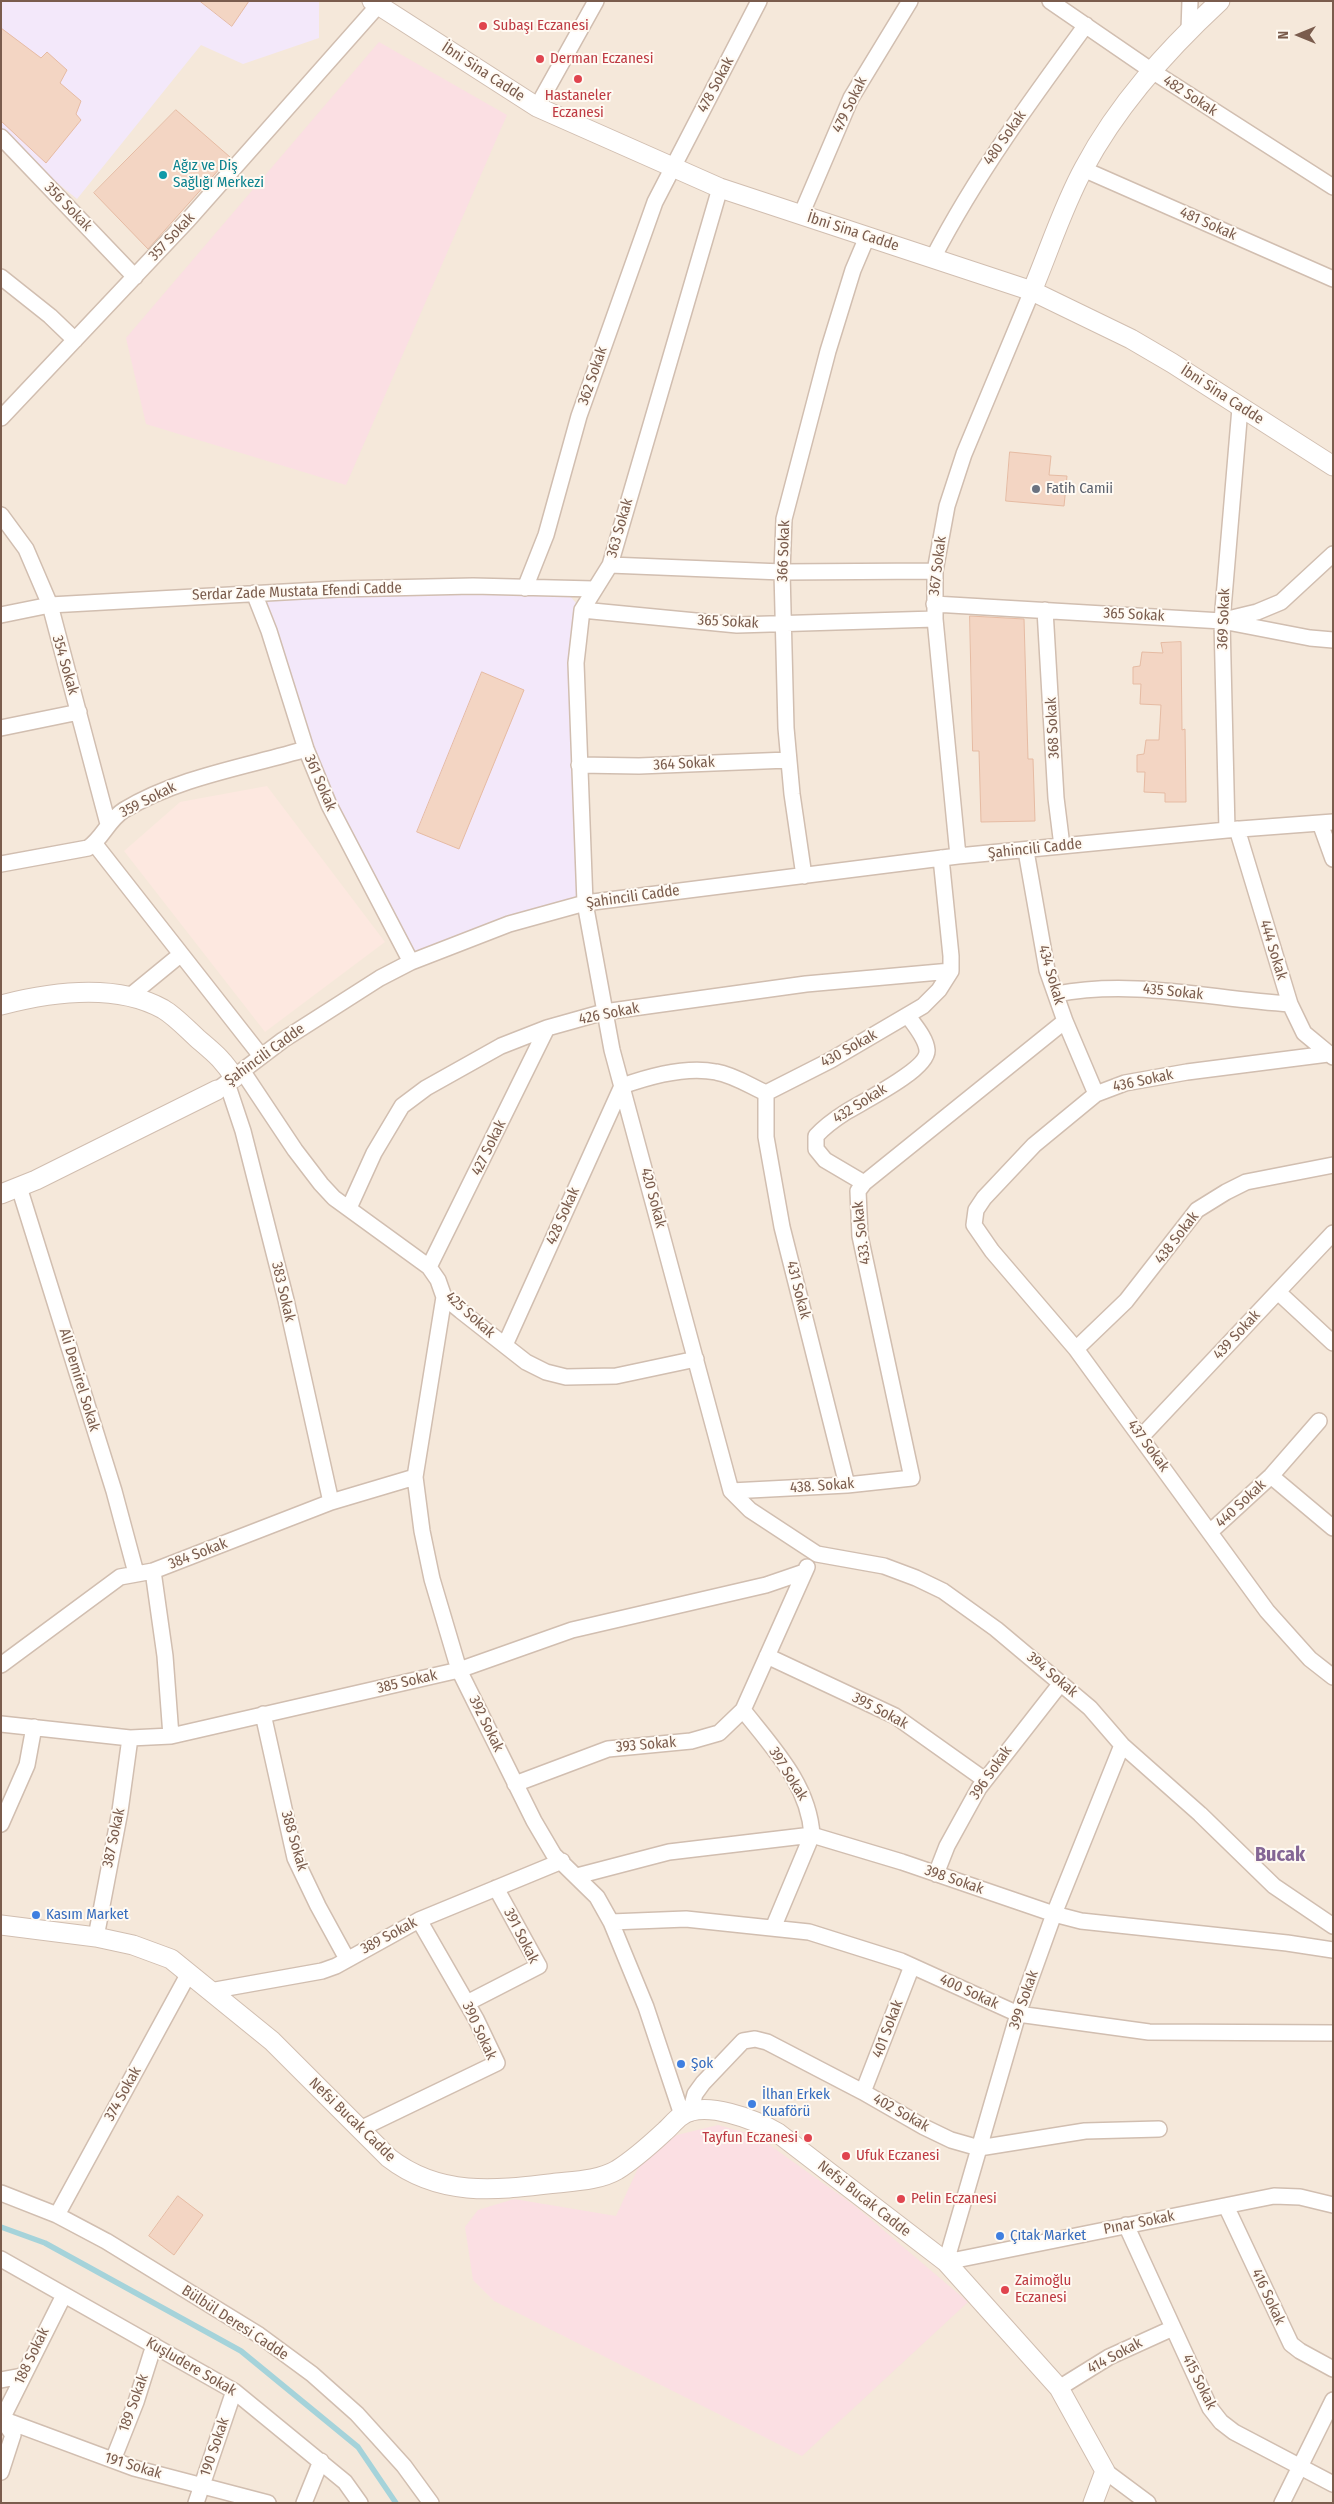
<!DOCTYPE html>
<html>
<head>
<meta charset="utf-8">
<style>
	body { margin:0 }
	#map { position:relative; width:1334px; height:2504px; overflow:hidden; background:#fdf6ec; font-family:"Fira Sans Condensed",sans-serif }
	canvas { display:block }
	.frame { position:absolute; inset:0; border:2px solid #7a5c4d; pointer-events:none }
	.north { position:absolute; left:1274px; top:10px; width:50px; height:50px; -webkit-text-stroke:4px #fffaf3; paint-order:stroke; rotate:270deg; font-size:14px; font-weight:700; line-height:20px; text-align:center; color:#7a5c4d }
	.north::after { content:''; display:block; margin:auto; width:18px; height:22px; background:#7a5c4d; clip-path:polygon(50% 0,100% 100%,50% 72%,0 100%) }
</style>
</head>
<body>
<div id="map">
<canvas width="1334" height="2504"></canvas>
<div class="frame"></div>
<div class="north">N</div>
</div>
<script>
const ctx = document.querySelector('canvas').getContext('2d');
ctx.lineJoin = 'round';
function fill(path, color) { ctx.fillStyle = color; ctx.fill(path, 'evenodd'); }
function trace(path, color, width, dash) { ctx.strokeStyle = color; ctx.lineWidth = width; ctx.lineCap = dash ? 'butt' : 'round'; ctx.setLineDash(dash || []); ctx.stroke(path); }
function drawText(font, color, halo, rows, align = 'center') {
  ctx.font = font + ' "Fira Sans Condensed",sans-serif'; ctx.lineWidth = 4; ctx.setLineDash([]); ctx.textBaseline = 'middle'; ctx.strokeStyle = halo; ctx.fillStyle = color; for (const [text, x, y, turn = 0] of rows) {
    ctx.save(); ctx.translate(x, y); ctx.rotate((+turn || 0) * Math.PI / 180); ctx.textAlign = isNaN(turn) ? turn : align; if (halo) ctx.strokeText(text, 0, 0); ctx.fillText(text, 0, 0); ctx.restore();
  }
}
fill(new Path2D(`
	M1 1H1333V2503H1Z`), '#f5e8da');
fill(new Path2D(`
	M267 786 385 942 265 1032 124 851 180 802Z`), '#fde8e0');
fill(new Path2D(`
	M1 1H319V38L243 64 201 45 77 199 1 137Z
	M564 589 582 610 585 903 411 962 306 749 254 593Z`), '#f3e8fa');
fill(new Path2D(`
	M379 42 507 115 346 485 146 424 126 338Z
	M718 2125 757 2136 855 2206 968 2302 802 2456 494 2301 473 2280 465 2227 478 2210 514 2199 616 2216 645 2153 677 2135Z`), '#fbdfe3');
trace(new Path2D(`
	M1 2227 45 2243 241 2351 358 2447 396 2503`), '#a5d3da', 5.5);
const building = new Path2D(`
	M200 1H249L232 26Z
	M1 28 41 58 47 52 67 70 60 83 81 101 76 114 81 120 46 163 1 121Z
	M176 110 230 157 148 249 94 193Z
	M1010 452 1051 456 1049 475 1067 476 1064 506 1006 501Z
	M970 616 1024 619 1028 759H1033L1035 821 981 822 979 751H973Z
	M1181 642 1182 730 1185 729 1186 802H1165V793L1144 792 1145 772H1137V755L1144 754 1146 740H1159L1161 705 1140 704 1141 684H1133V667L1140 666 1142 652 1163 653 1161 643Z
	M482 672 524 690 459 849 417 832Z
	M178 2196 203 2215 174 2255 149 2236Z`);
fill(building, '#f3d5c3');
trace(building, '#e6bba3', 1);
const minor = new Path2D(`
	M1050 1 1152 71 1333 187
	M1189 30 1190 1
	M537 107 596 1
	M1 137 135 277
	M1083 169 1333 279
	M720 188 610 565 582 610 576 663 585 903 612 1050 731 1491 750 1510 817 1554 884 1566 916 1578 943 1591 996 1629 1090 1708 1122 1745 1200 1814 1274 1886 1333 1926
	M801 215 851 98 910 1
	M933 258C976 175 1031 100 1086 25
	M1 277 50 316 75 340
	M1 418 188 220 382 1
	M1 515 26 549 50 605 108 824
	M610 565 782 572 935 571
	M525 588 546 535 579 416 655 202 759 1
	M254 593 269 631 306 749 329 805 411 962
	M934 604 1222 621 1310 638 1333 640
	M582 610 737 625 935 619
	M1045 610 1056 798 1062 846
	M1 615 50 605 338 589 473 586 594 589
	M1228 619 1257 612 1281 602 1333 554
	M1 728 79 712
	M579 765 639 766 788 760
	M1320 823 1333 859
	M1237 829 1290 1004 1304 1033 1333 1057
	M1227 830 1222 621 1240 408
	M94 843 261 1056
	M1026 851 1047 970 1065 1021 1096 1094
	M958 856 935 619V571L947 506 964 454 1032 291
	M1 864 88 848C103 838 108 820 124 810 179 777 245 767 306 749
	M804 876 792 794 786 728 782 572 784 519 828 351 853 270 867 237
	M1056 994C1135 979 1210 999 1290 1004
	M130 996 180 955
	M1328 1054 1187 1072 1125 1083 1096 1094 1034 1145 984 1198 976 1210 974 1225 992 1251 1076 1349 1267 1611 1310 1659 1333 1677
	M243 1072 295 1150 321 1184 334 1198 429 1267 438 1280 444 1297 461 1311 526 1362 546 1372 566 1377 616 1376 696 1359
	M227 1083 243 1131 286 1300 331 1502
	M217 1090 283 1040 380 978 411 962 509 924 585 903 958 856 1227 830 1333 822
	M766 1093V1137L782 1227 847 1485
	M864 1183 825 1160 816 1149V1136C825 1126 835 1119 846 1112 862 1102 929 1069 927 1050 926 1038 915 1026 908 1016
	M19 1187 114 1491 136 1573
	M349 1208 374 1153 402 1106 426 1088 501 1046 547 1028 604 1012 806 984 951 971
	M429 1267 547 1028
	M1278 1292 1333 1343
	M444 1297 415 1477 422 1531 432 1579 459 1670 534 1821 554 1855 597 1897 611 1922 646 2007 682 2115
	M505 1345 622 1086C650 1076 687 1066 716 1072 734 1075 750 1086 766 1093L831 1060 923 1006 939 990 951 971V956L941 858
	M1076 1349 1126 1301 1197 1210 1226 1192 1246 1182 1333 1165
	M1141 1437 1333 1233
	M1271 1476 1333 1528
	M731 1491 847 1485 912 1478 860 1236 858 1191 864 1183 1065 1021
	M1210 1532 1271 1476 1319 1421
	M153 1571 165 1656 171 1736
	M767 1656 895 1716 985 1780
	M1 1665 120 1577 153 1571 331 1502 415 1477
	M743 1710C773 1748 809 1785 812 1835L773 1928
	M263 1714 295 1858 318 1906 347 1959
	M1 1724 130 1738 171 1736 459 1670 572 1630 766 1585 804 1572
	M1122 1745 1054 1914 1018 2014 946 2262 1274 2196 1300 2197 1333 2205
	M515 1784 608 1749 691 1741 719 1733 743 1710 807 1567
	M1 1824 27 1765 34 1727
	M936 1874 947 1846 979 1788 1061 1683
	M577 1876 669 1852 812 1835 902 1862 1054 1914 1081 1921 1287 1943 1333 1950
	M611 1922 686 1919 809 1932 901 1961 1018 2014 1149 2032 1333 2033
	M96 1937 120 1811 130 1738
	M210 1991 322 1971 336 1966 419 1920 562 1861
	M467 2003 539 1966 496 1888
	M863 2092 912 1966
	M690 2113 695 2094 703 2083 743 2041 755 2039 767 2042 863 2092 924 2127 951 2140 979 2148 1085 2131 1159 2129
	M360 2129 497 2063 476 2019 419 1920
	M1 2193 57 2215 106 2241 259 2335 312 2374 357 2414 404 2466 431 2503
	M1226 2206 1291 2344 1300 2351 1333 2369
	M57 2215 189 1973
	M1126 2225 1210 2408 1221 2422 1234 2432 1333 2484
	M1 2259 234 2391 345 2482 360 2503
	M1 2380 22 2376
	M1059 2388 1109 2357 1173 2328
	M2 2419 134 2468 268 2503
	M2 2419 64 2295
	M113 2460 136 2402 154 2345
	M1105 2471 1148 2503
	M1 2472 13 2435 2 2419
	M196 2503 234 2391
	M304 2503 321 2461
	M1282 2503 1333 2400`);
const tertiary = new Path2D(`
	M372 1 537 107 720 188 1032 291 1131 339 1172 363 1333 466
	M1032 291C1049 251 1063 206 1084 168 1118 104 1167 50 1220 1
	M1 1005C51 992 116 983 163 1009 175 1016 187 1029 198 1039 212 1051 225 1061 234 1078
	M1 1194 36 1180 217 1090
	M1 1925 96 1937 133 1945 171 1959 272 2041 389 2158C441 2198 497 2190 557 2183 576 2181 600 2180 617 2170 633 2160 650 2145 664 2132 670 2127 675 2120 681 2116 704 2099 756 2120 778 2133L946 2262 1059 2388 1105 2471 1093 2503`);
trace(minor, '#d1beb0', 18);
trace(tertiary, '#d1beb0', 21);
trace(minor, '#fff', 15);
trace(tertiary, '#fff', 19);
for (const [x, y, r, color] of [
	[483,26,5,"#e0444e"],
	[540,59,5,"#e0444e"],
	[578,79,5,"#e0444e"],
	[163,175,5,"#0f9aa8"],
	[1036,489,5,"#6b7280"],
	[36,1915,5,"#3f7fe0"],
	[681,2064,5,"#3f7fe0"],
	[752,2104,5,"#3f7fe0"],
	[808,2138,5,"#e0444e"],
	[846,2156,5,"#e0444e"],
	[901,2199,5,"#e0444e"],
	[1000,2236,5,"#3f7fe0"],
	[1005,2290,5,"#e0444e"]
]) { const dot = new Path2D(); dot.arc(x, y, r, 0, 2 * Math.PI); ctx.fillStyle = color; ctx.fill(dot); trace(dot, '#fffaf3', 2); }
drawText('15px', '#be3a42', '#fffaf3', [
	["Subaşı Eczanesi",493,26],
	["Derman Eczanesi",550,59],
	["Hastaneler",578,96,"center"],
	["Eczanesi",578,113,"center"],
	["Tayfun Eczanesi",798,2138,"right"],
	["Ufuk Eczanesi",856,2156],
	["Pelin Eczanesi",911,2199],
	["Zaimoğlu",1015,2281],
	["Eczanesi",1015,2298]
], 'left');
drawText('15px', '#7a5c4d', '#fffaf3', [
	["İbni Sina Cadde",483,72,33],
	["478 Sokak",716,85,-62],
	["482 Sokak",1190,96,33],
	["479 Sokak",850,105,-64],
	["480 Sokak",1005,138,-55],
	["356 Sokak",68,207,46],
	["481 Sokak",1208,224,24],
	["İbni Sina Cadde",853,232,18],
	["357 Sokak",172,237,-47],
	["362 Sokak",593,376,-71],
	["İbni Sina Cadde",1222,395,33],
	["363 Sokak",620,528,-74],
	["366 Sokak",784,551,-88],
	["367 Sokak",938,566,-83],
	["Serdar Zade Mustata Efendi Cadde",297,592,-2],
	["365 Sokak",1134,615,3],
	["369 Sokak",1224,619,-88],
	["365 Sokak",728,622,3],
	["354 Sokak",65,665,74],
	["368 Sokak",1053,728,-93],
	["364 Sokak",684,764,-3],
	["361 Sokak",320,783,67],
	["359 Sokak",148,800,-27],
	["Şahincili Cadde",1035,849,-6],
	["Şahincili Cadde",633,897,-8],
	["444 Sokak",1273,950,73],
	["434 Sokak",1051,975,74],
	["435 Sokak",1173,992,6],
	["426 Sokak",609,1014,-11],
	["430 Sokak",849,1049,-29],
	["Şahincili Cadde",265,1055,-36],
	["436 Sokak",1143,1081,-12],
	["432 Sokak",860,1104,-32],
	["427 Sokak",489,1148,-64],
	["420 Sokak",653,1198,75],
	["428 Sokak",563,1216,-66],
	["433. Sokak",862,1233,-97],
	["438 Sokak",1177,1238,-52],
	["431 Sokak",798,1290,76],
	["383 Sokak",283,1292,77],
	["425 Sokak",470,1315,42],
	["439 Sokak",1237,1335,-47],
	["Ali Demirel Sokak",79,1380,73],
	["437 Sokak",1148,1446,54],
	["438. Sokak",822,1486,-4],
	["440 Sokak",1241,1504,-43],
	["384 Sokak",198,1554,-21],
	["394 Sokak",1052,1675,40],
	["385 Sokak",407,1682,-13],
	["395 Sokak",880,1711,28],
	["392 Sokak",486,1724,64],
	["393 Sokak",646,1745,-5],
	["396 Sokak",991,1773,-55],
	["397 Sokak",788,1774,58],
	["387 Sokak",114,1838,-78],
	["388 Sokak",294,1841,74],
	["398 Sokak",954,1880,19],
	["389 Sokak",389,1936,-28],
	["391 Sokak",521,1936,63],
	["400 Sokak",969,1992,25],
	["399 Sokak",1024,2000,-71],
	["401 Sokak",888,2029,-69],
	["390 Sokak",479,2031,65],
	["374 Sokak",123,2094,-61],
	["402 Sokak",901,2113,29],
	["Nefsi Bucak Cadde",352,2120,44],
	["Nefsi Bucak Cadde",864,2199,38],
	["Pınar Sokak",1139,2223,-11],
	["416 Sokak",1268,2297,65],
	["Bülbül Deresi Cadde",235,2323,33],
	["188 Sokak",32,2356,-64],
	["414 Sokak",1115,2356,-28],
	["Kuşludere Sokak",191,2367,30],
	["415 Sokak",1199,2382,64],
	["189 Sokak",134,2403,-70],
	["190 Sokak",215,2447,-71],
	["191 Sokak",133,2466,17]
]);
drawText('15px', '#0d838f', '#fffaf3', [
	["Ağız ve Diş",173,166],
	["Sağlığı Merkezi",173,183]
], 'left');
drawText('15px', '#5b616d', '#fffaf3', [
	["Fatih Camii",1046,489]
], 'left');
drawText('15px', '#366cbe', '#fffaf3', [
	["Kasım Market",46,1915],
	["Şok",691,2064],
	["İlhan Erkek",762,2095],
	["Kuaförü",762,2112],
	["Çıtak Market",1010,2236]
], 'left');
drawText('bold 20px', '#846695', '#fffaf3', [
	["Bucak",1280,1855]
]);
</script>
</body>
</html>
